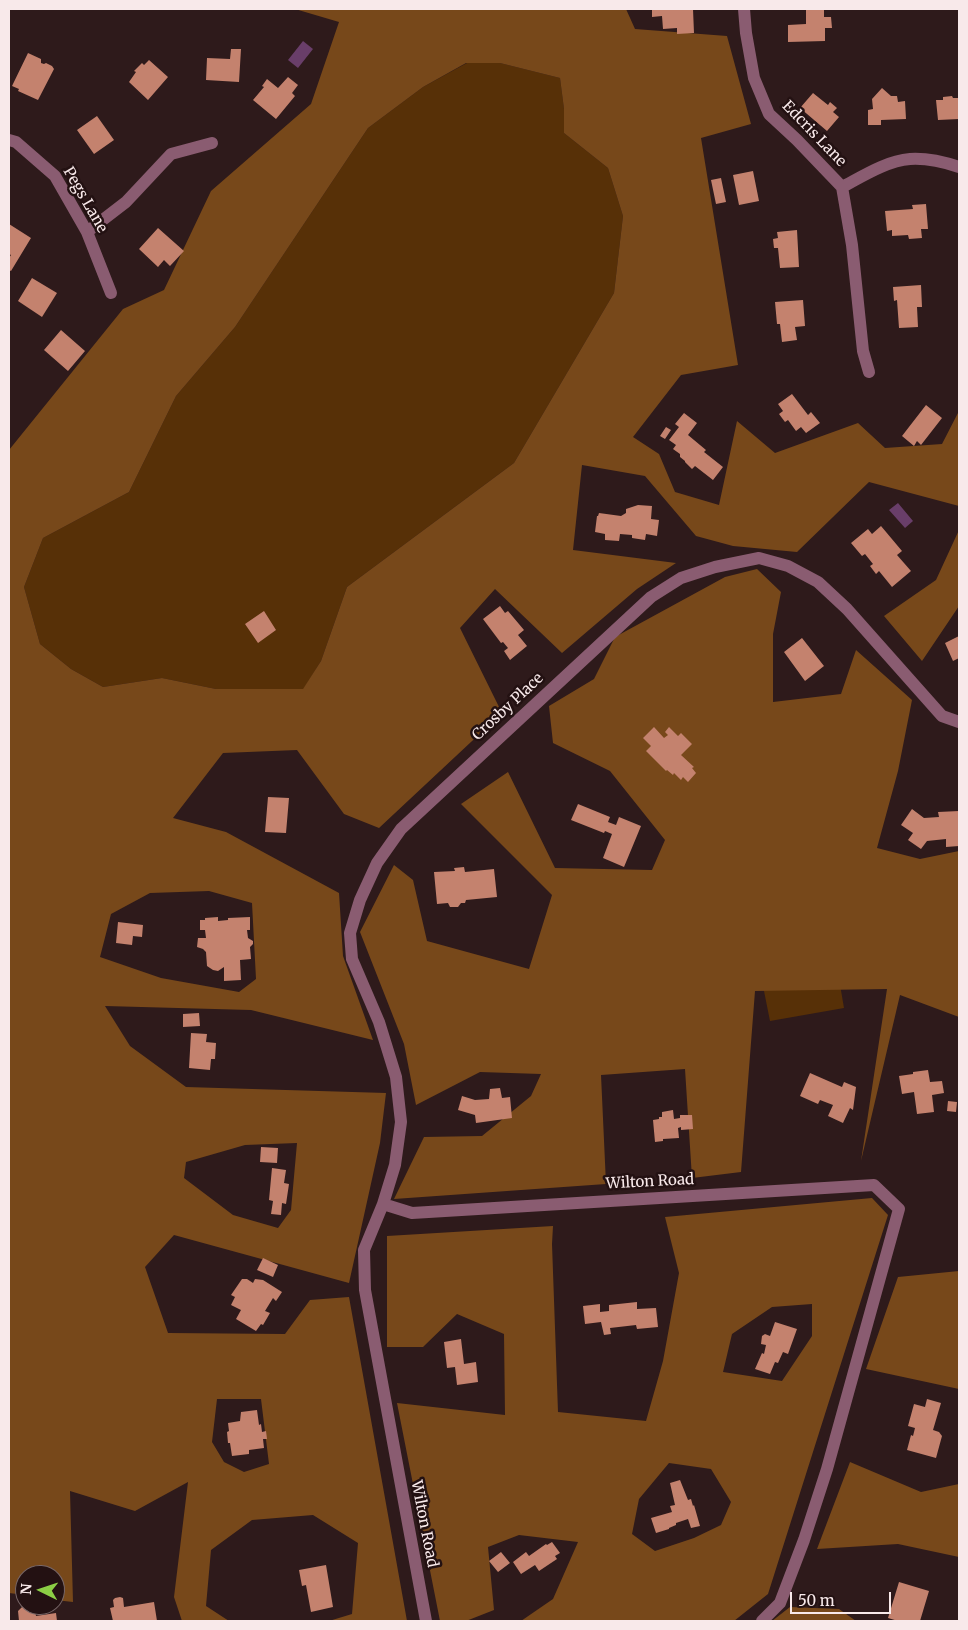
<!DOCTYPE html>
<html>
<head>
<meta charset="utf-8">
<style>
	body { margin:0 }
	#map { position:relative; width:968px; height:1630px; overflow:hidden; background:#2e1a1b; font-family:Merriweather,serif }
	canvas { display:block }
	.frame { position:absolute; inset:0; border:10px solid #f8e9ea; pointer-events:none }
	.north { position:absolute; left:15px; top:1565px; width:50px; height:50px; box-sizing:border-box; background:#231112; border:1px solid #786768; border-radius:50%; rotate:274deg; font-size:14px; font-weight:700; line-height:20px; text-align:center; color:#f8e9ea }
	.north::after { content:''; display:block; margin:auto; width:18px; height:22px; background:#8cce45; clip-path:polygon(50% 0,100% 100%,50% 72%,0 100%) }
	.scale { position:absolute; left:790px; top:1592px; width:101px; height:22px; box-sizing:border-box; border:2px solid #f8e9ea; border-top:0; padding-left:6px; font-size:15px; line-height:18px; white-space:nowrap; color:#f8e9ea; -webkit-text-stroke:4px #231112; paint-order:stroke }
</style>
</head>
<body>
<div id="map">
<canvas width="968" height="1630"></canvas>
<div class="frame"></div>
<div class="north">N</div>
<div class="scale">50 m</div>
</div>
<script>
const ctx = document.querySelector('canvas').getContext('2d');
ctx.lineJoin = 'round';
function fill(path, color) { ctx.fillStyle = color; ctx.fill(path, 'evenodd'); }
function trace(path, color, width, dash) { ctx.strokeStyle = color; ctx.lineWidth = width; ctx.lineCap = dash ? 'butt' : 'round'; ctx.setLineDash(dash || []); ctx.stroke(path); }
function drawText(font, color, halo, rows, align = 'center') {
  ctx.font = font + ' Merriweather,serif'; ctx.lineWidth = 5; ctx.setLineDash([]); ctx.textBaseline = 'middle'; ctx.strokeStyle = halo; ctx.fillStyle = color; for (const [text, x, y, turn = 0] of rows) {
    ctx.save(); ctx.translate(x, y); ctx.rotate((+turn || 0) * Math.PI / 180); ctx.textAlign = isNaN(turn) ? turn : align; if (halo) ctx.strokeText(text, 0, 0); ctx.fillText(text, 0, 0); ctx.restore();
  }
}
fill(new Path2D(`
	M467 63H500L560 78 564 109V133L608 168 623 216 614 293 514 463 347 587 321 661 303 690 216 689 162 678 103 687 71 669 40 644 24 587 43 538 129 492 176 396 235 327 368 128 423 87Z
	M837 967 844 1008 770 1021 762 981Z`), '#573007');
fill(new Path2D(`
	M295 9H626L635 29 727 36 751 124 701 138 738 365 681 375 633 437 659 454 675 492 719 505 737 421 775 453 858 423 885 448 942 444 959 411V506L869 482 797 552 733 546 696 536 645 476 582 465 573 550 676 563 637 589 562 653 495 589 460 628 502 713 379 828 344 814 297 750 223 753 173 818 226 832 339 893 343 956 373 1040 251 1010 105 1006 130 1046 186 1087 386 1093 380 1143 349 1283 174 1235 145 1267 168 1333 285 1334 310 1300 349 1297 407 1621H329L352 1614 358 1543 313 1515 252 1520 211 1550 206 1606 229 1621H182L174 1597 188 1482 135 1511 70 1491 73 1602 55 1600V1575H25V1595L9 1593V450L123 309 164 290 211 191 311 104 339 22ZM466 63H500L560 78 564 109V133L608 168 623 216 614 293 514 463 347 587 321 661 303 689H216L162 678 103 687 71 669 40 644 24 587 43 538 129 492 176 396 235 327 368 128 423 87ZM209 891 252 903 256 979 239 992 161 978 100 957 111 914 150 893ZM297 1143 291 1210 278 1228 233 1215 184 1178 186 1162 245 1145ZM217 1399H261L269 1464 244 1472 224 1462 212 1442Z
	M959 530V606L922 661 884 616 936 580Z
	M757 569 781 592 773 634V702L841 694 856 650 912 700 898 771 877 848 920 859 959 851V1017L900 995 861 1161 887 989 755 991 741 1172 692 1178 685 1069 601 1075 606 1184 394 1199 424 1137 482 1136 531 1096 541 1074 480 1072 416 1105 404 1044 360 932 394 865 413 880 427 941 529 969 552 895 461 804 508 772 555 868 652 870 665 840 610 771 553 743 549 706 594 679 615 637 725 577Z
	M872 1198 888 1215 768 1594 734 1621H521L553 1599 578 1542 519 1535 488 1547 494 1610 466 1621H440L397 1403 505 1415 504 1334 457 1314 423 1347H387V1236L553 1226 552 1244 558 1412 646 1421 663 1361 679 1273 665 1217ZM812 1304V1336L782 1381 723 1372 732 1334 772 1307ZM669 1463 711 1469 731 1502 721 1525 694 1538 655 1551 632 1534 639 1499Z
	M959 1271V1389L866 1369 898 1277Z
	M850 1462 921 1492 959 1484V1557L898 1544 817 1549Z
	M790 1607 839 1609 856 1621H772Z`), '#77481a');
fill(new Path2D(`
	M303 41 313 49 298 68 288 60Z
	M898 503 913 521 905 528 889 510Z`), '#693e69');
fill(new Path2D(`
	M652 9H693L694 33 677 34V28L663 29 662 16 652 17Z
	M806 9H824V17H831L832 28H825V41L788 42V25L806 24Z
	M231 49H241L239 82 206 80 207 58 230 59Z
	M28 53 41 59V63L44 64 46 63 52 66 54 69 38 100 18 91 19 89 12 86Z
	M149 60 168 77 148 100 129 82 136 72 134 71 142 63 144 65Z
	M288 77 298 85 292 93 295 96 276 119 253 100 264 87 262 86 267 79 278 88Z
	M882 88 891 96H897L898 102 905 101 906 119 881 120V125H868V110L873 109 872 99Z
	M813 93 828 105 830 102 837 108 833 112 839 117 827 131 800 108Z
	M952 96 953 98H959V119L938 120 936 100H943V97Z
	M97 116 114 140 94 154 77 130Z
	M753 171 759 201 739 205 733 175Z
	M721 178 726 202 716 204 711 180Z
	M926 204 928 229H921L922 238 909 239 908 235 892 236V230L887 231 885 211 913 209 912 205Z
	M9 224 31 238 11 271 9 270V258L11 255 9 254Z
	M158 228 184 251 170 266 164 260 158 267 139 249Z
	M797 230 799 267 780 268 778 248H774L773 239 778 238 777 232Z
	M32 278 57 293 42 317 18 301Z
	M921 285 922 307H917L918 327 899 328 897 300 894 301 893 287Z
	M803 300 805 326 795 327 797 340 782 342 780 324H777L775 302Z
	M61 330 85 351 68 371 44 350Z
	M792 394 808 415 811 412 820 423 806 433 801 427 796 431 788 420 785 422 779 414 783 411 778 404Z
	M926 405 942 418 921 445 917 441 914 446 902 436Z
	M684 413 697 423 688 435 706 450 704 452 723 467 713 480 695 466 692 469 685 462V461L680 457V454L673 449 676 445 669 440 679 427 675 424Z
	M666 427 671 430 665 439 660 436Z
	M638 505 652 506 651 519 659 520 657 536 646 534 645 540 632 538V535L620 534 619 541 605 540V534L595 532 597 516H598L599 513 621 516 626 513V509Z
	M881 526 902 551 897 555 911 571 892 587 879 571 876 574 870 566 873 564 865 554 862 556 851 543 868 529 872 534Z
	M500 606 505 613 508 611 524 630 518 635 527 646 510 660 504 651 508 648 503 642 501 643 483 619Z
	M264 611 276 630 258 643 245 624Z
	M959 636V658L953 661 945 643Z
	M802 638 824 666 805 681 784 652Z
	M654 727 664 738 668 735 665 732 669 727 678 736 681 733 692 744 681 755 694 767 692 768 696 773 688 782 683 777 681 780 674 773 673 775 667 770 666 771 646 751 651 746 643 738Z
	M268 797 289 798 286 833 265 832Z
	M578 804 610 817 608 822 616 825 619 817 641 826 624 867 603 858 612 834 605 831 604 833 571 820Z
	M912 809 924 818 939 817 938 812 959 811V846L946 847V839L927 841 921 849 908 840 913 833 901 825Z
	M464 867 465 872 494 869 497 897 466 900 465 903H461L458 907H450L448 903 437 904 434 872 455 871 454 868Z
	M218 917V921L228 920V918L250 917V930H247L248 938 253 941V944L250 947 251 959 240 960 241 980 224 981V967L218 971 213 970 207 966 206 952 203 949 197 947 198 938H206L205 930H200V920H205V918Z
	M118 922 143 925 142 937 133 936 132 945 116 943Z
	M199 1013 200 1026 183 1027V1014Z
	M191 1033 207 1034 206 1042 216 1043 215 1059H211L210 1070 189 1068Z
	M928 1070 930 1082 942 1081 944 1093 932 1095 934 1112 917 1114 914 1092 902 1094 899 1076 913 1074V1072Z
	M810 1073 842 1087 844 1082 856 1087 853 1110 850 1108 843 1123 828 1116 833 1105 820 1100 818 1104 800 1096Z
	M500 1088 502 1098 510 1097 512 1118 476 1123 475 1115 458 1110 462 1096 475 1100 489 1099 490 1089Z
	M948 1101 957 1102 956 1112 947 1111Z
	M673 1110 674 1119 680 1118V1115H692L693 1129 681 1130V1127L678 1128 679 1138 663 1139V1141L655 1142 653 1120 659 1119V1117H662V1112Z
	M261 1147 278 1148 277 1163 260 1162Z
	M272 1168 286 1170 284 1183 289 1184 286 1204 282 1203 281 1215 271 1214 273 1201 269 1200Z
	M263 1258 278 1265 273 1277 257 1270Z
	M242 1279H247L253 1283 255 1279 263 1280 282 1292 276 1301 273 1298 265 1311 270 1313 263 1325 261 1324 256 1331 236 1319 241 1310 231 1305 235 1297 231 1295Z
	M637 1302V1309L656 1308 658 1327 637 1329 636 1325 610 1328 611 1334 604 1335 601 1322 585 1324 583 1306 600 1304V1312L609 1311V1305Z
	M775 1322 797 1329 788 1354 783 1352 778 1363 775 1362 770 1374 755 1369 762 1353 764 1354 766 1345 761 1344 762 1336 765 1334 770 1336Z
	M461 1339 464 1364 476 1362 478 1382 457 1385 455 1367 447 1368 444 1342Z
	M927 1399 941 1403 933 1430 939 1432 942 1436 936 1458 907 1450 911 1435 913 1436 915 1428 908 1426 914 1404 925 1407Z
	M257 1410 259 1425 261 1424 262 1432 266 1431 267 1439H263L264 1448 249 1450V1454L232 1456 230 1443H228L227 1432 229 1431 228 1423 240 1421 241 1412Z
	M680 1480 688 1500 691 1499 693 1506 694 1505 700 1526 691 1528 688 1519 676 1523V1525L669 1528V1529L656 1533 651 1518 672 1512 670 1506 675 1505 670 1483Z
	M552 1542 560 1553 555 1556 557 1559 539 1571 535 1565 521 1574 513 1562 526 1552 529 1556 546 1544 547 1545Z
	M501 1552 510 1563 498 1572 489 1561Z
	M326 1565 333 1607 311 1612 306 1585 302 1586 299 1570Z
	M899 1582 929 1591 920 1621H898L888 1618Z
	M120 1597 123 1598 124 1607 154 1602 157 1621H113L110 1608 114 1607 113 1600 115 1598Z
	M24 1605 30 1611 35 1610 36 1616 56 1613 57 1621H19L18 1611Z`), '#c4826e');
trace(new Path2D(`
	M744 9 746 33 754 78 769 114 797 140 842 187 852 245 863 351 869 372
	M9 140 16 142 55 176 87 232 111 293
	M842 187C863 176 886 161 910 159 926 158 944 162 959 167
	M87 232 126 202 171 154 212 143
	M383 1204 412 1213 874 1185 899 1209 827 1469 804 1540 780 1603 762 1621
	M426 1621 365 1290 364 1250 383 1204 395 1165 401 1122 396 1077 379 1022 352 959 350 933 360 900 377 863 401 829 651 597 681 578 715 567 759 558 788 566 818 582 847 609 942 716 959 722`), '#8a5c71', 12);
drawText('15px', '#f8e9ea', '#231112', [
	["Edcris Lane",814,134,46],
	["Pegs Lane",85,200,60],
	["Crosby Place",508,707,-43],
	["Wilton Road",650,1182,-3],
	["Wilton Road",424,1524,79]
]);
</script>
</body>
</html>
